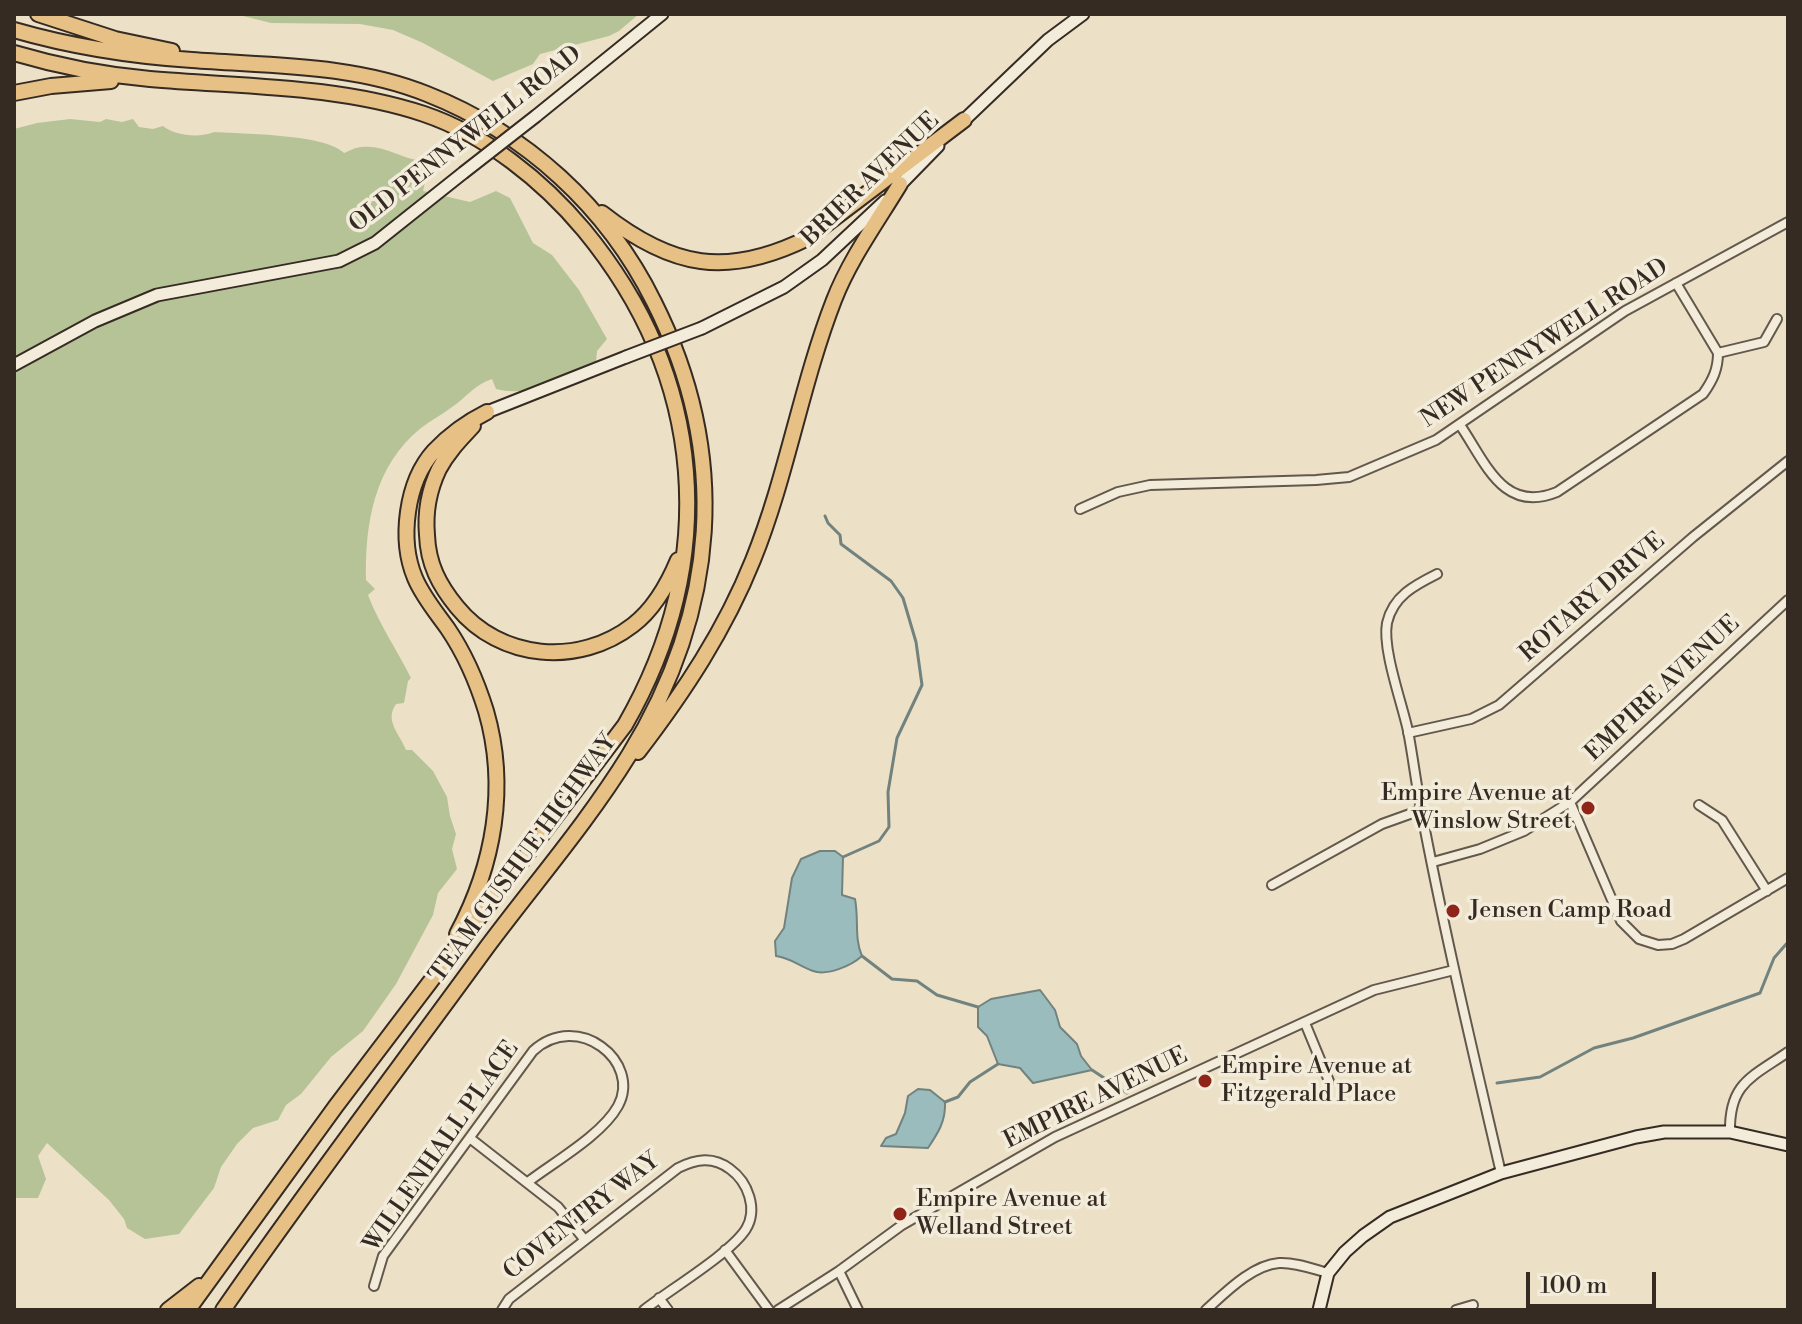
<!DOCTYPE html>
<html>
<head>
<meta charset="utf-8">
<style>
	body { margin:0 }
	#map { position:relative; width:1802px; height:1324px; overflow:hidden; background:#ece1c7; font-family:"Libre Bodoni",serif }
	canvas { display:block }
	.frame { position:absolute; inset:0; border:16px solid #362b23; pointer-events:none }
	.scale { position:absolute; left:1526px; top:1272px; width:130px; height:36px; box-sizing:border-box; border:4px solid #362b23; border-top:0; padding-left:10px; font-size:24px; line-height:28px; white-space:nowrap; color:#362b23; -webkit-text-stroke:6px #f3ecdb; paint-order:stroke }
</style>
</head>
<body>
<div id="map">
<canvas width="1802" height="1324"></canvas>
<div class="frame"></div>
<div class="scale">100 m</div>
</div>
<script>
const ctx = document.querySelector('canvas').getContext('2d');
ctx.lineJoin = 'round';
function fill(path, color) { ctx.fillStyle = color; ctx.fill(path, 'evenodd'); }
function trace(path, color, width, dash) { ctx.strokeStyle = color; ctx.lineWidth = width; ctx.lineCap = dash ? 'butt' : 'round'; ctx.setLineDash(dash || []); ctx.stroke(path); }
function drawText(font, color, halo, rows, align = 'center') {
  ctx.font = font + ' "Libre Bodoni",serif'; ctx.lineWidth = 7; ctx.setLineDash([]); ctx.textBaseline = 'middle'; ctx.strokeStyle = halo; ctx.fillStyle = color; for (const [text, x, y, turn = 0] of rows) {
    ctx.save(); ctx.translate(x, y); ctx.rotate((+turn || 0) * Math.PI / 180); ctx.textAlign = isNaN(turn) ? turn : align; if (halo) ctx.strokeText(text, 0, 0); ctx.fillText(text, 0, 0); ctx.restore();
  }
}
fill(new Path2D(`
	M195 14H639L619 31 609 36 540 54 533 64 493 81 423 43 393 30 360 24 271 23 239 15Z
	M70 119 100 122 106 119 122 122 133 119 139 127 153 129 163 126C175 136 200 138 214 132 243 134 326 134 344 153 349 151 356 147 362 147 383 144 404 160 424 161L427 174 423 191 470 202 496 191 510 198 533 243 552 255 579 290 607 339 597 351 596 361C567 378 531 398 496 389L492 379C474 385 467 397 452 407 442 415 431 420 421 428 374 466 365 523 366 580L375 589 368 595C379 624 397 650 411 678L408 681 404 703 396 704C384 721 400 734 406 750H412L433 771 447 797 450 816 456 834 452 849 457 869 438 893 433 915 396 984 363 1031 331 1057 301 1094 286 1105 278 1120 253 1128 237 1144 221 1167 214 1188 179 1234 145 1239 127 1228 124 1219 109 1200 47 1143 38 1156 46 1179 38 1198H14V129L37 123Z`), '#b6c397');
const water = new Path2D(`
	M820 851H835L843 857 842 895 855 899C859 919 854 938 862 956 851 966 827 976 813 971 799 966 791 958 776 956L775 941 784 928 792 878 801 859Z
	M1040 990 1055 1010 1060 1027 1077 1044 1081 1056 1092 1070 1033 1083 1020 1068 998 1064 987 1036 978 1027V1007L991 999Z
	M918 1089 930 1090 945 1102C946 1121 938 1133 928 1148L881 1146 886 1138 896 1134 905 1113 908 1096Z`);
fill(water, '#9abcbc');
trace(water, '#72827f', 2);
trace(new Path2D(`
	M825 516 828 523 840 535 841 544 891 581 903 598 916 642 922 685 897 738 888 792 889 827 879 841 843 857
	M862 956 892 979 917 981 937 995 978 1007
	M1092 1070 1127 1093
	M1497 1083 1540 1077 1594 1048 1633 1038 1760 993 1774 958 1788 942
	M945 1102 958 1097 970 1082 998 1064`), '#72827f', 3);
const street = new Path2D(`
	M1718 353 1764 342 1777 319
	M1460 425C1486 463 1503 514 1557 492L1703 394C1713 380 1718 369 1718 353L1676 283
	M1080 509 1118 492 1150 485 1316 480 1349 477 1436 440 1625 311 1788 222
	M1437 574C1415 585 1393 596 1387 623 1382 649 1402 703 1408 731 1413 757 1416 783 1421 809 1444 931 1473 1052 1501 1173
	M1408 733 1471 719 1499 705 1693 537 1788 461
	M1570 802 1621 921 1639 939 1658 945 1672 944 1684 939 1788 878
	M1699 805 1722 820 1767 891
	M1433 862 1480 849 1524 831 1570 802 1788 600
	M1272 885 1382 824 1421 810
	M1305 1023 1329 1081
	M1730 1132C1729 1083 1752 1077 1788 1052
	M471 1139 558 1207 584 1239
	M725 1250 769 1310
	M839 1271 858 1310
	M374 1286 383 1256 533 1051C578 1010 642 1062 618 1106 602 1135 554 1162 528 1182
	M659 1298 668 1310
	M502 1310 509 1299 678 1168C696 1159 713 1156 730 1169 748 1182 758 1209 746 1229 730 1254 669 1290 644 1310
	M778 1310 839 1271 902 1225 1055 1137 1374 990 1454 970
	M1206 1310C1225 1293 1252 1265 1279 1263 1295 1262 1313 1269 1328 1273
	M1456 1310 1473 1305`);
const secondary = new Path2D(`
	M536 116 662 14
	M959 125 1048 40 1083 14
	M897 188 938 146
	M702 328 784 287 822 260 885 201
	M14 365 95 321 157 295 339 261 375 243 463 173
	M487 412 626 357
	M1319 1310 1328 1273 1345 1252 1363 1236 1390 1217 1501 1173 1636 1137 1664 1132H1730L1788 1145`);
const highway = new Path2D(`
	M38 14 115 39 172 51
	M14 30C73 47 131 56 192 60 271 66 353 64 427 94 526 133 607 207 654 302 731 455 718 610 629 755 587 823 534 884 487 947 399 1068 308 1187 223 1310
	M14 53C58 66 104 75 150 79 243 87 336 85 424 114 486 135 543 181 584 230 706 378 720 559 625 725L336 1106 188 1310
	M14 93 51 86 111 81
	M602 213C672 268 727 278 808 238L964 120
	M473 426C460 440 448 452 439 469 429 490 425 513 427 535 428 564 439 585 457 607 500 660 579 667 633 625 654 609 668 584 678 560
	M638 752C684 692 725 630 753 560 787 476 801 385 834 300 850 259 877 222 900 184
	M457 934C494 865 508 787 486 711 477 682 465 654 448 629 436 612 423 597 415 578 399 540 406 482 434 451 450 434 467 422 487 412
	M168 1310 199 1286`);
trace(street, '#64584c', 12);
trace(secondary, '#362b23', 15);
trace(highway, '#362b23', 18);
trace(street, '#f3ecdb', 8);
trace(secondary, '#f3ecdb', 11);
trace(highway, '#e6c084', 14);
const secondaryBridge = new Path2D(`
	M463 173 536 116
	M626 357 702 328`);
trace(secondaryBridge, '#362b23', 15, []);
trace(secondaryBridge, '#f3ecdb', 11);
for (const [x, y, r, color] of [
	[1588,808,8,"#8f2418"],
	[1453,911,8,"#8f2418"],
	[1205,1081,8,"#8f2418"],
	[900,1214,8,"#8f2418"]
]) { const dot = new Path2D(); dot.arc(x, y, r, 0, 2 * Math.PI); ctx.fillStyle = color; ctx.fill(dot); trace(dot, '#f3ecdb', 3); }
drawText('24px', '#362b23', '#f3ecdb', [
	["OLD PENNYWELL ROAD",466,140,-38],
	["BRIER AVENUE",871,180,-44],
	["NEW PENNYWELL ROAD",1545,344,-33],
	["ROTARY DRIVE",1593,598,-41],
	["EMPIRE AVENUE",1663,689,-43],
	["TEAM GUSHUE HIGHWAY",524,859,-54],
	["EMPIRE AVENUE",1096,1099,-26],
	["WILLENHALL PLACE",442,1147,-55],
	["COVENTRY WAY",582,1217,-38]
]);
drawText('24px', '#362b23', '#f3ecdb', [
	["Empire Avenue at",1572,794,"right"],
	["Winslow Street",1572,822,"right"],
	["Jensen Camp Road",1469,911],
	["Empire Avenue at",1221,1067],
	["Fitzgerald Place",1221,1095],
	["Empire Avenue at",916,1200],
	["Welland Street",916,1228]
], 'left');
</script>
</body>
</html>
